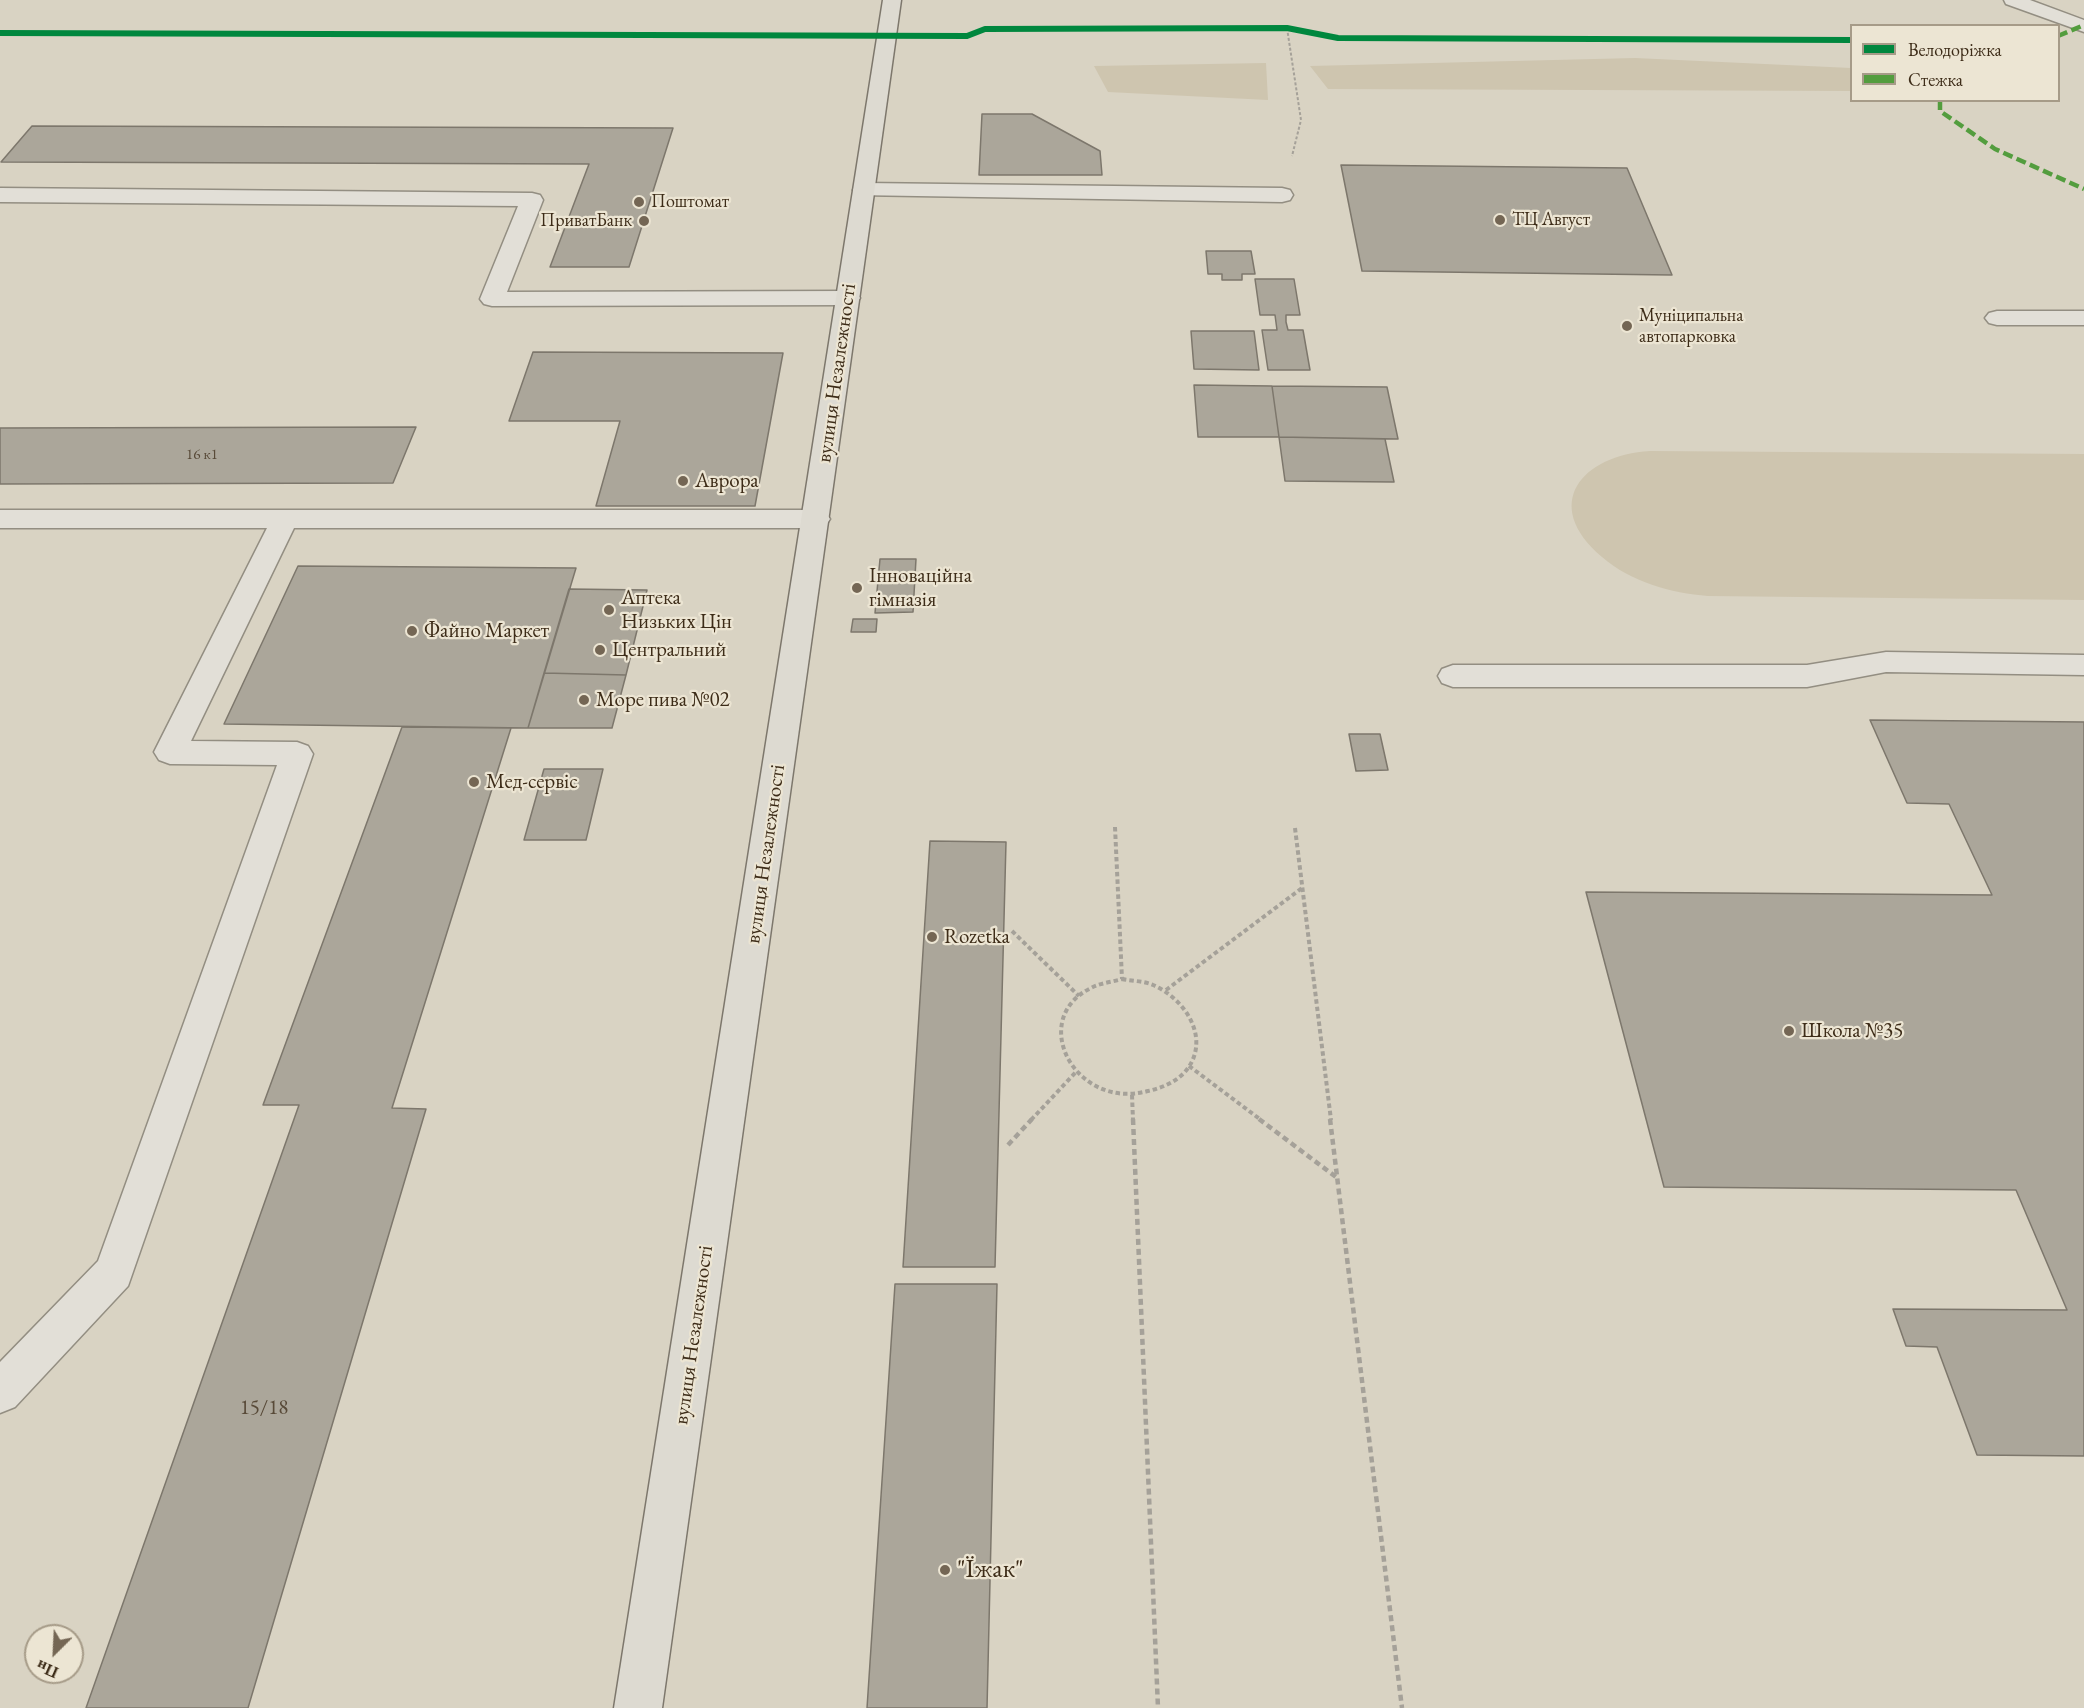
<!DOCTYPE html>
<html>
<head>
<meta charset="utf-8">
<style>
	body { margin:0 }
	#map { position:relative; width:2084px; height:1708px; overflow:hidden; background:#d9d3c3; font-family:"EB Garamond",serif }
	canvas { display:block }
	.legend { position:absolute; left:1850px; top:24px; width:210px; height:78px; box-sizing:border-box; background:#ece5d3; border:2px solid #a69b88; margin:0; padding:8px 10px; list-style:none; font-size:18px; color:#3d2c18 }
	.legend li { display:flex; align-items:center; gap:12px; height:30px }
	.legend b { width:30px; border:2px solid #a69b88 }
	.north { position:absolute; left:24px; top:1624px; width:60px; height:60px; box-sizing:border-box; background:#ece5d3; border:2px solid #a69b88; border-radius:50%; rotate:204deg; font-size:16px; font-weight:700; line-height:24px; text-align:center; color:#3d2c18 }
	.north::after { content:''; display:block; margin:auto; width:21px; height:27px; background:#746654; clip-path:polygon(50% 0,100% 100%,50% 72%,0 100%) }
</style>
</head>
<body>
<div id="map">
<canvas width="2084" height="1708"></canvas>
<ul class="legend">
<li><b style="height:8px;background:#00873e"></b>Велодоріжка</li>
<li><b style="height:8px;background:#539d3e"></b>Стежка</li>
</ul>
<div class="north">Пн</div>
</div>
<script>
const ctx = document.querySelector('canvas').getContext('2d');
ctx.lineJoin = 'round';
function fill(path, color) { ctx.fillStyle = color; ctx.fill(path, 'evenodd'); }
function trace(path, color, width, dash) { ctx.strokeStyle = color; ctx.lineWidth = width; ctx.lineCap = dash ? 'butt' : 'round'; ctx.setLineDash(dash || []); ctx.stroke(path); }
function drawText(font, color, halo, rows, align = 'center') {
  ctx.font = font + ' "EB Garamond",serif'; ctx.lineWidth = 4.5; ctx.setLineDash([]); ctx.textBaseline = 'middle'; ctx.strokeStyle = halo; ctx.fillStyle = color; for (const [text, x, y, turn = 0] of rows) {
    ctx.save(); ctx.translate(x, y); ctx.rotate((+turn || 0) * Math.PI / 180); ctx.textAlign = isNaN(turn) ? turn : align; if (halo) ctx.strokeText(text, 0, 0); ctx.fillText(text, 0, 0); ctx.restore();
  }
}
fill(new Path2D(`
	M1635 58 1851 68V91L1328 89 1310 66Z
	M1266 63 1268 100 1108 92 1094 66Z
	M1650 451 2084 454V600L1708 596C1671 593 1631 582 1602 557 1540 504 1582 455 1650 451Z`), '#cec5af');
const building = new Path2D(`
	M982 114H1032L1100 151 1102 175H979Z
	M32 126 673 128 629 267H550L589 164 1 162Z
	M1341 165 1627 168 1672 275 1362 271Z
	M1206 251H1251L1255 274H1242V280H1222V274H1208Z
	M1255 279H1294L1300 315H1286V322L1288 330H1303L1310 370H1268L1262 330H1277L1275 315H1260Z
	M1191 331H1254L1259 370 1194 369Z
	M533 352 783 353 755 506H596L620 421H509Z
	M1194 385 1272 386 1279 437H1198Z
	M1272 386 1387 387 1398 439 1279 437Z
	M416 427 393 483 0 484V428Z
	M1279 437 1385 439 1394 482 1285 481Z
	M880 559H916L913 612 875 613Z
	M298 566 576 568 528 728 224 724Z
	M569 589 647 590 626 675 544 673Z
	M853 619H877L876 632H851Z
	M544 673 626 675 612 728H528Z
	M1870 720 2084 722V1456L1977 1455 1937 1347 1906 1346 1893 1309 2067 1310 2016 1190 1664 1187 1586 892 1992 895 1949 804 1907 803Z
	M402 727 511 728 392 1108 426 1109 248 1708H86L299 1105H263Z
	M1349 734H1380L1388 770 1356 771Z
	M544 769H603L586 840H524Z
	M930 841 1006 842 995 1267H903Z
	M895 1284H997L987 1708H867Z`);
fill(building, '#aba69a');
trace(building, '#7d776c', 1.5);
const minor = new Path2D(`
	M2004 0H2030L2084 20V32L2006 4Z
	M864 183 1282 188 1290 190 1293 195 1290 200 1282 202 856 195 853 190 856 185Z
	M0 188 532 193 540 195 543 200 507 292 848 291 856 293 860 298 856 303 848 305 492 306 484 304 480 299 518 206 0 202Z
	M1997 311H2084V325H1997L1989 323 1985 318 1989 313Z
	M0 510H816L826 513 830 519 826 525 816 528H294L191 741 297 742 308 746 313 754 128 1286 15 1407 0 1413V1362L98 1261 277 765 170 764 159 760 154 752 267 528H0Z
	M1886 652 2084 655V675L1886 672 1807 687H1453L1442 683 1438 676 1442 669 1453 665H1807Z`);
const major = new Path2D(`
	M883 0H901L662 1708H614Z`);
trace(minor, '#938e82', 3);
trace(major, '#7d776c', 3);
trace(new Path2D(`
	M1287 28 1301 120 1292 156`), '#a5a199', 2, [3, 2]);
trace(new Path2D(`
	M1115 827 1122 979
	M1295 828 1331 1120
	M1012 931 1079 996
	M1122 979C1132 981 1144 981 1153 985 1186 999 1213 1041 1184 1073 1174 1083 1161 1088 1148 1091 1075 1111 1027 1019 1091 988 1100 983 1112 982 1122 979Z
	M1166 990 1302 888
	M1189 1066 1261 1120
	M1132 1095 1133 1120
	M1031 1120 1076 1072`), '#a5a199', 4, [4.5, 3]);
trace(new Path2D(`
	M1133 1119 1158 1708
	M1259 1119 1336 1177
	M1330 1119 1402 1708
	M1008 1145 1032 1119`), '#a5a199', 4.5, [6, 4]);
fill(minor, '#e2dfd7');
fill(major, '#dddad1');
trace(new Path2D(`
	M2058 36 2084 25
	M1940 100V111L1995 149 2084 189`), '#539d3e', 4.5, [10, 4.5]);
trace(new Path2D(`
	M0 33 967 36 985 29 1287 28 1338 38 1852 40`), '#00873e', 6);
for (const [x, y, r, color] of [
	[639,202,6,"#746654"],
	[1500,220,6,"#746654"],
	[644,221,6,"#746654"],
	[1627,326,6,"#746654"],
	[683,481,6,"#746654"],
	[857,588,6,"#746654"],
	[609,610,6,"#746654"],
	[412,631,6,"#746654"],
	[600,650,6,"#746654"],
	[584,700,6,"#746654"],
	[474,782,6,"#746654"],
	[932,937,6,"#746654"],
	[1789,1031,6,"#746654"],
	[945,1570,6,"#746654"]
]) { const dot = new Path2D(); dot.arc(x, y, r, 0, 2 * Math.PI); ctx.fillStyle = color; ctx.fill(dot); trace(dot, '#ece5d3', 2); }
drawText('15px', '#584a38', null, [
	["16 к1",202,455]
]);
drawText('18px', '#3d2c18', '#ece5d3', [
	["Поштомат",651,202],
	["ТЦ Август",1512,220],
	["ПриватБанк",632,221,"right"],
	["Муніципальна",1639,316],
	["автопарковка",1639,337]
], 'left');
drawText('21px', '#3d2c18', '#ece5d3', [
	["вулиця Незалежності",837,373,-82],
	["вулиця Незалежності",766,854,-82],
	["вулиця Незалежності",694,1335,-82]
]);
drawText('21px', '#3d2c18', '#ece5d3', [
	["Аврора",695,481],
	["Інноваційна",869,576],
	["гімназія",869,600],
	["Аптека",621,598],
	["Низьких Цін",621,622],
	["Файно Маркет",424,631],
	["Центральний",612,650],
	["Море пива №02",596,700],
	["Мед-сервіс",486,782],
	["Rozetka",944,937],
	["Школа №35",1801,1031]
], 'left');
drawText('21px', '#584a38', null, [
	["15/18",264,1408]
]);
drawText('26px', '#3d2c18', '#ece5d3', [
	["\"Їжак\"",957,1570]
], 'left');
</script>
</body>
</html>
